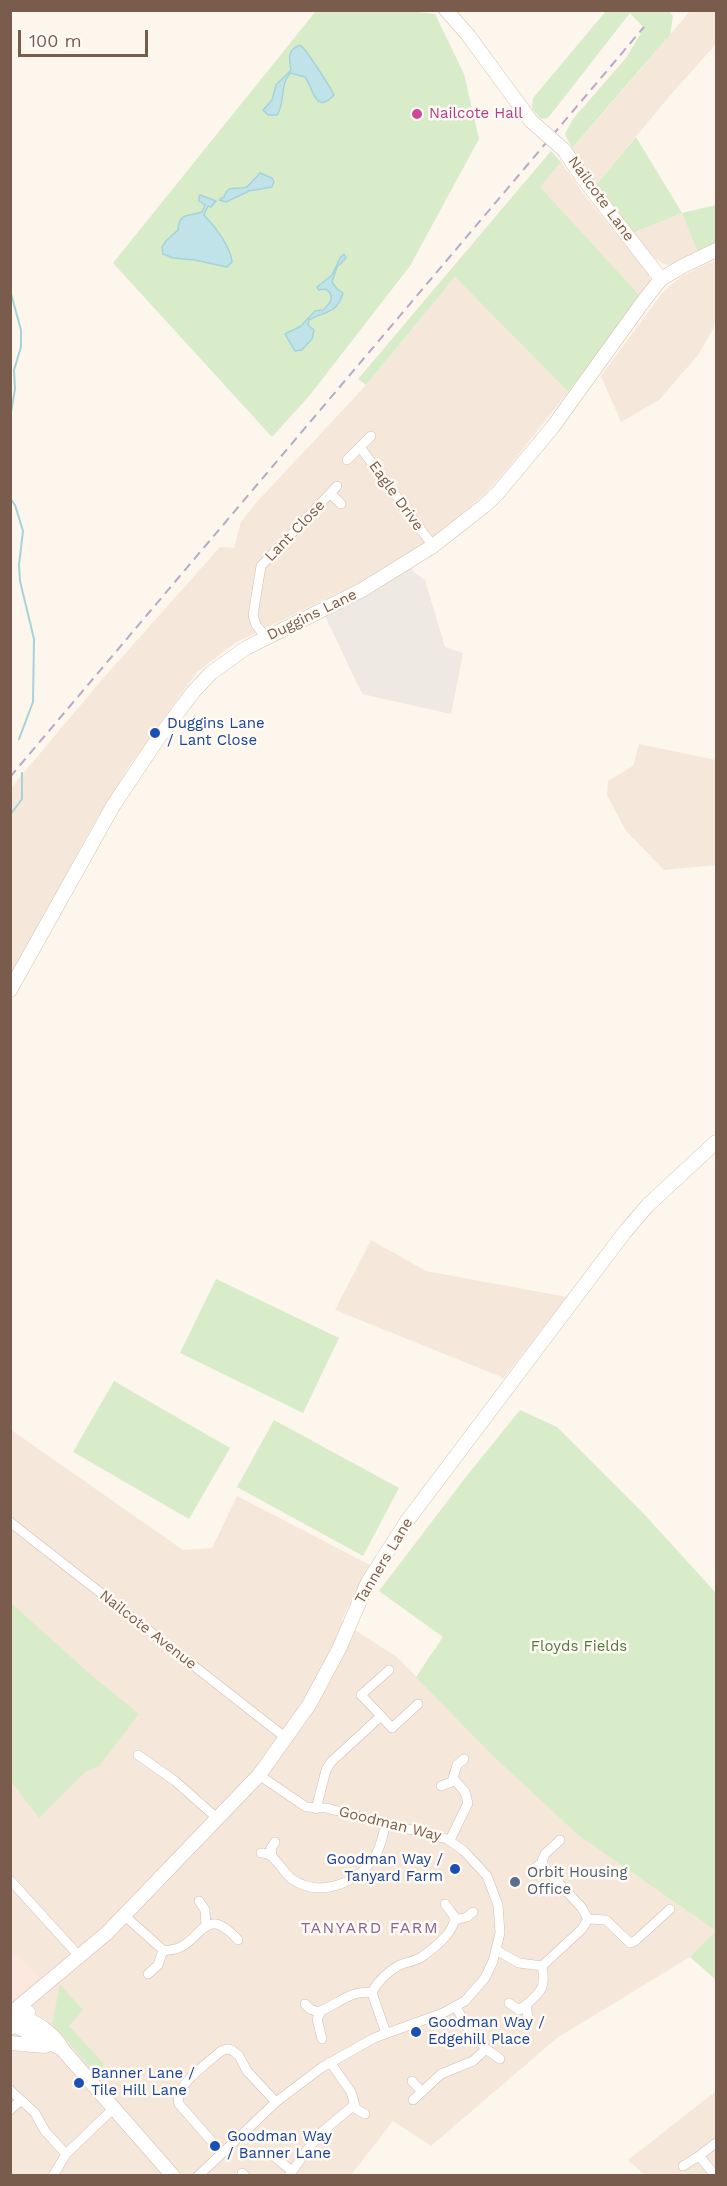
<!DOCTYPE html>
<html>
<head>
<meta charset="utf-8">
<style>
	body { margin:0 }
	#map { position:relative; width:727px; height:2186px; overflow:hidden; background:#fdf6ec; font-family:"Work Sans",sans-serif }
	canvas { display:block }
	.frame { position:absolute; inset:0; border:12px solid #7a5c4d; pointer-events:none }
	.scale { position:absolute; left:18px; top:30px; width:130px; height:27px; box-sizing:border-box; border:3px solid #7a5c4d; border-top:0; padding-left:8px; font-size:18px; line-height:21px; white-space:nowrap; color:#7a5c4d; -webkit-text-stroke:4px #fffaf3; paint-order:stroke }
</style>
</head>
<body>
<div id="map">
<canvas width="727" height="2186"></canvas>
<div class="frame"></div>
<div class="scale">100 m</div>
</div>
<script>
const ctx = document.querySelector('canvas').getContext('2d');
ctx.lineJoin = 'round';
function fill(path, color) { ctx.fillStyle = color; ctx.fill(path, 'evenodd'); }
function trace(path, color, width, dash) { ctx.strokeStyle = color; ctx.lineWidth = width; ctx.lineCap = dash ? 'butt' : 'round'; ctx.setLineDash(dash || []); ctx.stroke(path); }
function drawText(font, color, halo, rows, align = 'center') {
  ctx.font = font + ' "Work Sans",sans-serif'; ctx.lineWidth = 5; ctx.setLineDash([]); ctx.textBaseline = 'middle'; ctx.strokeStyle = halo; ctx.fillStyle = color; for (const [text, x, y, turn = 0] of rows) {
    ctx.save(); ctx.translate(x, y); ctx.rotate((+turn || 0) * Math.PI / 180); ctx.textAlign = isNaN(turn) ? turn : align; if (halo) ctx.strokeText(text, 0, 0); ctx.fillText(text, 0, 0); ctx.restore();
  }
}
fill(new Path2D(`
	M690 11H716V44L667 99 595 186 588 180 572 148 624 89Z
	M561 162 583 193 648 273 651 281 641 297 539 187Z
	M682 213 698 253 676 264 666 265 655 259 633 233Z
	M716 259V324L698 355 659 400 621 422 601 376 663 292 682 276Z
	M455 277 568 392 508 468 487 492 434 537 361 582 235 643 197 672 130 765 92 827 11 976V788L99 683 220 547 234 548 241 522 256 503 366 385Z
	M639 744 716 760V865L664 870 626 831 607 795 608 781 633 766Z
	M371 1240 426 1271 567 1297 504 1378 335 1310Z
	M10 1429 183 1550 212 1548 237 1496 370 1565 341 1621 397 1657 495 1757 580 1836 716 1931 690 1957 557 2038 431 2146 393 2121 351 2175H11Z
	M716 2091V2175H645L628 2160Z`), '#f5e8da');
fill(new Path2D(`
	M10 1950 40 1977 11 2002H10Z`), '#fde8e0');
fill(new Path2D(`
	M410 567 416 574 425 580 445 647 463 653 451 714 362 694 325 616 369 593Z`), '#efe9e4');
fill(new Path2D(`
	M400 10 435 14 464 74 479 139 410 266 310 395 272 437 113 263 316 11Z
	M606 11H669L673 16 670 35 572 148 565 134 573 119 626 58 644 28 630 13 548 118 541 119 532 109 533 98Z
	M636 137 682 213 716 205V245L698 253 682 213 633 233 595 186Z
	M551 151 561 162 540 187 641 297 568 392 455 277 366 385 358 379Z
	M216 1279 339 1338 303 1413 180 1353Z
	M114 1381 230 1448 189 1519 73 1452Z
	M520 1410 557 1427 644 1514 716 1593V1980L690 1957 716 1931 578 1835 489 1752 416 1677 443 1637 379 1591 465 1478Z
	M274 1420 399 1488 363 1556 237 1487Z
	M11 1603 90 1674 139 1714 99 1766 85 1772 39 1818 11 1781Z
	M60 1984 83 2010 69 2026 104 2064 98 2076 52 2024Z`), '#d8ecc9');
const water = new Path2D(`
	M300 45C305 47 330 87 334 95 315 116 313 87 305 77L290 73C279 87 286 101 277 115H268L263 110 272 100 276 85 291 70C289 58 287 50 300 45Z
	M260 173 272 178 274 182 272 187 249 191 226 202 219 200 224 197C229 183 236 191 247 187Z
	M200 195 216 201 211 207 208 206 204 215C214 225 231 247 232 262L227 267 195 260 173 258 163 254 162 247 166 241 178 230C179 211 189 217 202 212L205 205 199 201V197Z
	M344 254 346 258 337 267 332 282 337 289 343 293C337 315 323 311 309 320L308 325 314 330 312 339 302 350 295 351 285 334 301 326 315 311 323 310C331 303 336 295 325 289L319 290 317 287 332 275 340 258Z`);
fill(water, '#bfe3e8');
trace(water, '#a5d3da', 1.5);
trace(new Path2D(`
	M10 290 21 330V347L14 370 15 389 10 418
	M10 498 15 505 23 531 19 565 20 581 34 639 33 702 19 739
	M10 815 22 799V773`), '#a5d3da', 2);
const street = new Path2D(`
	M360 447 433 546
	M347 460 371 436
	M331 494 341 504
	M266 637 256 625 253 615 261 566 337 486
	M10 1522 286 1738
	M381 1716 392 1728 418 1704
	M138 1755 175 1781 218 1819
	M441 1786 454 1781
	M316 1809 326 1770 331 1762 381 1716 361 1695 389 1670
	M450 1840 468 1803 465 1792 453 1778 457 1765 464 1759
	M261 1853C275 1852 281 1871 292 1879 319 1898 356 1884 374 1858 381 1848 383 1834 386 1823
	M272 1856 271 1848 275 1842
	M544 1867 542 1861 545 1854 560 1840
	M533 1869 539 1865 544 1867 582 1908 588 1919
	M10 1880 80 1957
	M199 1901 205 1910 206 1925
	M125 1916 163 1950C202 1954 199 1897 238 1940
	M455 1920 467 1917 473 1912
	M496 1950 519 1963 542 1966 582 1929 588 1919 606 1920 630 1943 635 1941 670 1909
	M148 1974 158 1965 163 1950
	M372 1993 386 2033
	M509 2003 519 2010 526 2005
	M305 2004 310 2009 318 2012C335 2006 353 1988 372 1993 376 1982 391 1969 402 1964 408 1962 414 1961 420 1958 432 1950 457 1931 454 1916L445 1904
	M528 2017 526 2005C542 1991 546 1987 542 1966
	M322 2039 317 2019 322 2010
	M486 2049 500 2059
	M330 2062 351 2092 356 2109 365 2114
	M412 2081 422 2092
	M10 2090 35 2113 45 2131 66 2154
	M413 2100 441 2074 473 2061 486 2049 467 2027 456 2007
	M10 2110 21 2100
	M214 2144 179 2104C173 2086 208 2063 221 2051L227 2049 232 2050 239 2056 247 2071 276 2102
	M276 2158 292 2171
	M683 2166 699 2156
	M242 2173 245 2176
	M53 2176 66 2154 114 2108
	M198 2176 276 2102 321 2068 374 2038 443 2013 465 2001 485 1978 493 1961 500 1933 498 1905 487 1876 464 1851 447 1839 326 1808 306 1807 259 1775
	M289 2176 307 2150 323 2131 354 2105
	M716 2176 699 2156 716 2143`);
const secondary = new Path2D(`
	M446 10 468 35 531 121
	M564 150 582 177 661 279
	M10 990 113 806 157 740 194 691 211 673 246 648 362 590 433 546 484 506 497 494 552 428 645 299 661 279 683 266 716 250
	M10 2010C29 2020 52 2029 62 2049L173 2176
	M10 2014 107 1933 259 1775 309 1705 339 1649 368 1582 407 1521 624 1233 648 1205 716 1142
	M10 2023 60 2048
	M10 2028 28 2012
	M10 2043 45 2046`);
trace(street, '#d1beb0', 10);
trace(secondary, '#d6c0b0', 15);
trace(street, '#fff', 9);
trace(secondary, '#fff', 14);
trace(new Path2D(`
	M10 777 644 27`), '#b9a8c9', 2, [9, 6]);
const secondaryBridge = new Path2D(`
	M531 121 564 150`);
trace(secondaryBridge, '#d6c0b0', 15, []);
trace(secondaryBridge, '#fff', 14);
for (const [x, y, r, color] of [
	[417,114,6,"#d1479c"],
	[155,733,6,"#1a4fb4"],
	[455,1869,6,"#1a4fb4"],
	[515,1882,6,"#5c6f8a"],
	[416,2032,6,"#1a4fb4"],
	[79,2083,6,"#1a4fb4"],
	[215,2146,6,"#1a4fb4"]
]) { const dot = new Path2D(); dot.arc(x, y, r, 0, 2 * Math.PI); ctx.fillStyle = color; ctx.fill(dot); trace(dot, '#fffaf3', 2); }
drawText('15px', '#b23c85', '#fffaf3', [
	["Nailcote Hall",429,114]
], 'left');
drawText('15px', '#7a5c4d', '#fffaf3', [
	["Nailcote Lane",601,199,54],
	["Eagle Drive",396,496,54],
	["Lant Close",295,531,-46],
	["Duggins Lane",312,615,-26],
	["Tanners Lane",384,1561,-59],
	["Nailcote Avenue",148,1630,38],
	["Goodman Way",390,1824,14]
]);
drawText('15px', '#164399', '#fffaf3', [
	["Duggins Lane",167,724],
	["/ Lant Close",167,741],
	["Goodman Way /",443,1860,"right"],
	["Tanyard Farm",443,1877,"right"],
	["Goodman Way /",428,2023],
	["Edgehill Place",428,2040],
	["Banner Lane /",91,2074],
	["Tile Hill Lane",91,2091],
	["Goodman Way",227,2137],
	["/ Banner Lane",227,2154]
], 'left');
drawText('15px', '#537a41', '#fffaf3', [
	["Floyds Fields",579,1647]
]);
drawText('15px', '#4e5e75', '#fffaf3', [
	["Orbit Housing",527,1873],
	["Office",527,1890]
], 'left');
ctx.letterSpacing = '1.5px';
drawText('16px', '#846695', '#fffaf3', [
	["TANYARD FARM",370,1928]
]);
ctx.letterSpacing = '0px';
</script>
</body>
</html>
